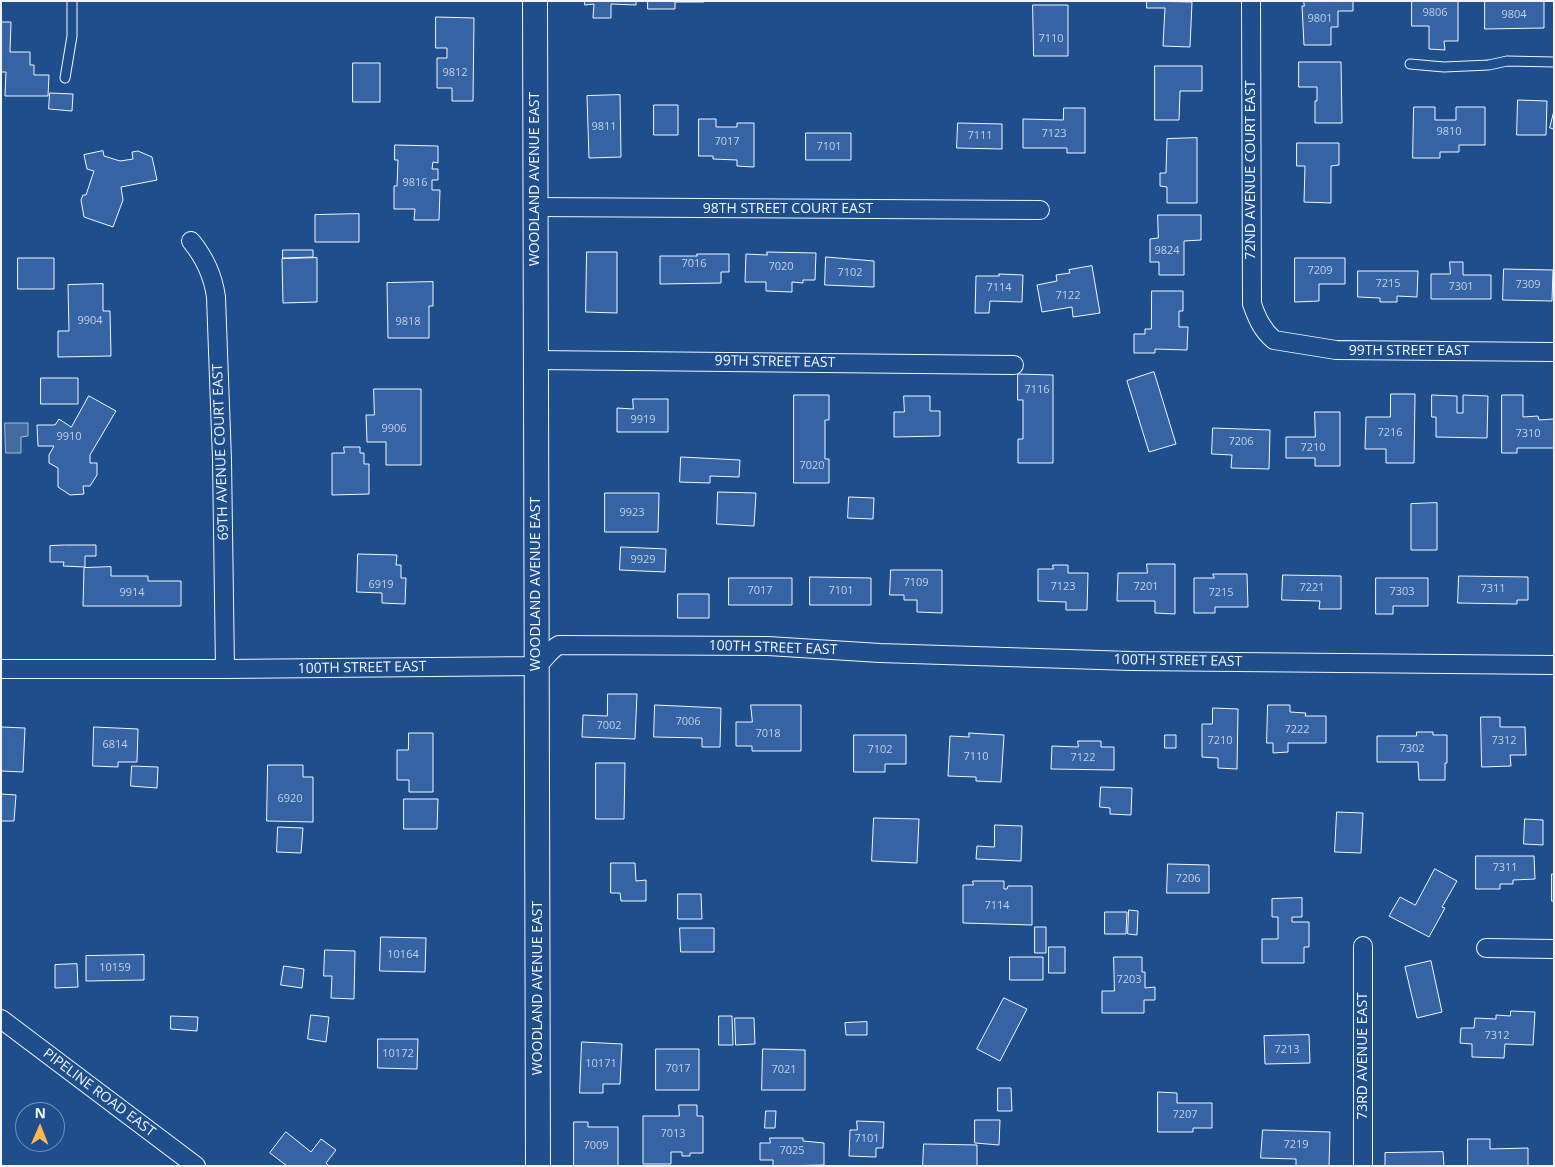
<!DOCTYPE html>
<html>
<head>
<meta charset="utf-8">
<style>
	body { margin:0 }
	#map { position:relative; width:1555px; height:1167px; overflow:hidden; background:#1f4e8c; font-family:"Open Sans",sans-serif }
	canvas { display:block }
	.frame { position:absolute; inset:0; border:2px solid #f2f6ff; pointer-events:none }
	.north { position:absolute; left:15px; top:1102px; width:50px; height:50px; box-sizing:border-box; background:#1f4e8c; border:1px solid #7391ba; border-radius:50%; rotate:1deg; font-size:14px; font-weight:700; line-height:20px; text-align:center; color:#f2f6ff }
	.north::after { content:''; display:block; margin:auto; width:18px; height:22px; background:#ffb74d; clip-path:polygon(50% 0,100% 100%,50% 72%,0 100%) }
</style>
</head>
<body>
<div id="map">
<canvas width="1555" height="1167"></canvas>
<div class="frame"></div>
<div class="north">N</div>
</div>
<script>
const ctx = document.querySelector('canvas').getContext('2d');
ctx.lineJoin = 'round';
function fill(path, color) { ctx.fillStyle = color; ctx.fill(path, 'evenodd'); }
function trace(path, color, width, dash) { ctx.strokeStyle = color; ctx.lineWidth = width; ctx.lineCap = dash ? 'butt' : 'round'; ctx.setLineDash(dash || []); ctx.stroke(path); }
function drawText(font, color, halo, rows, align = 'center') {
  ctx.font = font + ' "Open Sans",sans-serif'; ctx.lineWidth = 4; ctx.setLineDash([]); ctx.textBaseline = 'middle'; ctx.strokeStyle = halo; ctx.fillStyle = color; for (const [text, x, y, turn = 0] of rows) {
    ctx.save(); ctx.translate(x, y); ctx.rotate((+turn || 0) * Math.PI / 180); ctx.textAlign = isNaN(turn) ? turn : align; if (halo) ctx.strokeText(text, 0, 0); ctx.fillText(text, 0, 0); ctx.restore();
  }
}
const water = new Path2D(`
	M5 423H28V436L21 437V453H6Z`);
fill(water, '#446ba0');
trace(water, '#a8bbd7', 1);
const building = new Path2D(`
	M585 1H636V5L611 4V18H593L594 4 585 5Z
	M648 1H704V2H675V9H648Z
	M1147 1 1192 2 1190 47 1163 46 1165 8H1147Z
	M1304 1H1353V11H1338V27H1331V45H1304L1302 6H1304Z
	M1412 1H1458V41H1444L1445 50 1429 49V26H1412Z
	M1485 1H1544V28L1485 29Z
	M1033 5H1068V56H1034Z
	M436 17 474 18 473 101H452V88H437V58H447V48H436Z
	M1 22H11L10 52H30V65H34V75H49L48 96H5L6 72H1Z
	M1299 62H1341L1342 123H1315V101H1317V87H1299Z
	M353 63H380V102H353Z
	M1155 66H1202V91H1180L1179 120H1155Z
	M50 93 73 94 72 111 49 109Z
	M620 95 621 157 589 158 587 96Z
	M1518 100 1547 101 1546 135H1517Z
	M654 105H678V135H654Z
	M1414 107H1435V120H1456V107H1485V145H1459V152H1440V158H1413Z
	M1064 108H1085V153H1067V148H1023V119L1063 120Z
	M1554 111V129L1550 128Z
	M699 119H716V127H737V123H754V167L737 166V160L713 159V156H699Z
	M958 123 1002 124V149L957 148Z
	M806 133H851V160H806Z
	M1197 138V203H1167V187L1160 186V173H1166L1167 139Z
	M1297 143H1339V165L1331 166V203L1304 202 1305 166H1297Z
	M395 145 438 146V163L433 162 432 169H438V180H432V190H440L439 220H414L415 209H394V186H397L398 160H395Z
	M103 151 104 156 120 161 133 159 132 152 138 151 152 157 157 180 121 187 123 200 113 227 84 217 81 200 83 195H86L94 171 87 169 84 155Z
	M359 214V242H315V215Z
	M1158 215H1201V240L1184 241V275H1159V262H1150V239L1158 238Z
	M283 250H313V257L283 258Z
	M587 252H617V313L586 312Z
	M767 252 816 253 815 280H803V283L792 282V292L766 291V282H745L746 254 767 255Z
	M697 254H729V272H721V283L660 284V256H697Z
	M826 257 874 261V287L825 285Z
	M18 258H54V289H18Z
	M317 258V302L283 303 282 259Z
	M1295 258H1345V284H1319V301L1295 302Z
	M1450 262H1463V275H1491V299H1431V274H1450Z
	M1092 266 1100 313 1073 317 1072 307 1042 312 1037 285 1057 281 1056 275 1070 273 1069 270Z
	M1504 269 1553 270 1552 301 1503 300Z
	M1358 271H1418L1417 297 1397 296V302H1380V298L1358 297Z
	M999 274 1023 275 1022 302 990 301 989 313H975L976 276H999Z
	M433 282V306H429V338H388L387 283Z
	M103 284V311H110L111 356 58 357V331H69L68 285Z
	M1152 291H1183V311H1179V327H1188L1187 350 1155 349V353H1134V334H1145V329H1151Z
	M1154 372 1176 444 1149 452 1127 381Z
	M1018 374 1053 375V463H1018V439H1023V400H1018Z
	M41 378H78V404H41Z
	M374 389H421V465H386V442H367L366 415H374Z
	M1391 394H1415L1414 463H1386V449H1365L1366 417H1390Z
	M794 395H829V420H825V459H829V483H794Z
	M1432 395 1457 396V413H1463V395L1488 396 1487 438 1436 437V417H1432Z
	M1502 395H1523V417L1538 416 1539 420 1554 419V448H1517V453H1502Z
	M89 396 116 411 90 455V463H97V475L90 486H83L84 494 70 495 58 487V468L49 463V455L54 446H38L37 425H55L59 419 71 427Z
	M904 396H930V411H940V436L894 437V412H904Z
	M633 399H668V432H617V408L633 409Z
	M1315 412H1340V466H1315V458H1286V437H1315Z
	M1213 428 1270 430 1269 469 1231 468 1232 455 1212 454Z
	M344 447H360V453H364V464H369V494L332 495V453H344Z
	M681 457 740 460 739 477 710 476V483L680 482Z
	M718 492 756 493 754 526 717 524Z
	M605 493H659L658 532H605Z
	M849 497 874 498 873 519 848 518Z
	M1437 503V550H1411V504Z
	M65 545H96V556H85V567L63 566 64 562H50V546Z
	M621 547 666 549 665 572 620 570Z
	M358 554 397 555 396 565H401V578H406L405 604 382 603V593L357 592Z
	M1147 564H1175V614L1155 613V601H1117L1118 573H1147Z
	M1053 565H1068V573H1088L1087 610H1066V602L1038 601V569H1053Z
	M111 567V576H148V581H181V606H83L84 568Z
	M891 570H942V613L917 612V600H904V595H890Z
	M1213 574H1247L1248 607H1215V613H1194V578H1214Z
	M1283 575 1341 576V609H1319L1320 601 1282 600Z
	M1459 576 1528 577V600H1517V604L1458 603Z
	M810 577 871 578V605H810Z
	M729 578H792V605H729Z
	M1376 578H1428V606H1393V614H1376Z
	M678 594H709V618H678Z
	M608 694H637L635 739 582 737 583 715 607 716Z
	M655 705 721 708 720 747H702V738L654 737Z
	M751 705H801V751H752V746H736V722H752Z
	M1268 705H1290V712L1306 713 1305 716H1326V743H1288V752L1273 753V743H1267Z
	M1213 708 1238 709 1237 769 1218 768V758L1202 757V724H1212Z
	M1481 717H1500V727H1525L1526 755H1510L1511 766 1482 767Z
	M1 727 25 728 23 772 1 771Z
	M94 727 138 729 137 762H118V767L93 766Z
	M1417 732H1433V735H1447V763H1445V780H1419L1418 762H1377V736H1416Z
	M409 733H433V792H409V780H397V750H408Z
	M969 733 1004 735 1001 782 976 781V777L948 776 950 736 969 737Z
	M854 735H906V764H885V772H854Z
	M1165 735H1176V748H1165Z
	M1078 741H1101V747H1114V770L1051 769 1052 746 1078 747Z
	M596 763H625L624 819H596Z
	M268 765H303V777H313V822L267 821Z
	M132 766 158 767 157 788 131 786Z
	M1101 787 1132 788 1131 815 1110 814V808L1100 807Z
	M1 794 16 795 14 821H1Z
	M404 799H438L437 829H404Z
	M1337 812 1363 813 1361 853 1335 852Z
	M874 818 919 819 917 863 872 861Z
	M1525 819 1543 820V845L1524 844Z
	M995 825 1022 826 1021 861 976 859 977 846 994 847Z
	M278 827 303 828 301 853 277 852Z
	M1476 856H1534L1535 879 1513 880V884H1500V889H1476Z
	M611 863H635L636 881 646 880V901H621L620 893H611Z
	M1168 864 1209 865V893H1167Z
	M1435 869 1457 881 1442 907 1445 908 1429 937 1389 916 1400 897 1415 905Z
	M1552 874H1554V901H1552Z
	M973 881H1004V889H1007L1008 886H1032V925L963 923V885H973Z
	M678 894H701L702 919H678Z
	M1302 898V917H1292V922H1309V947H1304V963H1262V939H1278V917H1272V899Z
	M1129 910 1138 911 1137 935 1128 934Z
	M1105 912H1127L1126 934H1105Z
	M1035 927H1046V953H1035Z
	M680 928H714V952H681Z
	M381 937 426 938 425 972 380 971Z
	M1049 947H1065V973H1049Z
	M325 950 355 951 354 999 331 998 332 976H324Z
	M144 955V980L86 981V956Z
	M1010 957H1043V980H1010Z
	M1114 957H1142V972H1145V988L1155 987V1000H1144V1013H1102V991H1114Z
	M1431 961 1442 1012 1417 1018 1405 967Z
	M77 964 78 987 55 988V965Z
	M284 966 304 969 302 988 281 985Z
	M1004 998 1027 1009 1000 1061 977 1049Z
	M1511 1011 1535 1012 1533 1045 1505 1044 1504 1058 1472 1057V1044L1460 1043 1461 1028H1474L1475 1018 1496 1019V1015L1510 1016Z
	M311 1015 329 1017 326 1042 308 1039Z
	M171 1016 198 1017 197 1031 171 1029Z
	M719 1016H732L733 1045H719Z
	M735 1018H754L755 1044 736 1045Z
	M867 1022V1035H846L845 1023Z
	M1309 1035 1310 1063 1265 1064 1264 1036Z
	M378 1039H418L417 1069 378 1068Z
	M582 1042 622 1044 620 1084H603V1093H580Z
	M656 1049H699V1090H656Z
	M763 1049 805 1050V1090H762Z
	M998 1088H1011L1012 1111H998Z
	M1158 1092 1177 1093V1103H1212V1128H1193V1132H1158Z
	M679 1105H697V1116H703V1153H690V1156H682V1152H671V1164H643V1116H679Z
	M766 1111H776L775 1128H765Z
	M975 1120H1000L999 1145 975 1143Z
	M857 1121 884 1122 883 1148H876V1157L849 1156 850 1130H857Z
	M574 1122H588V1127H618V1166H574Z
	M1263 1130 1330 1132 1329 1166H1296V1159L1261 1158Z
	M286 1132 311 1152 321 1139 336 1150 326 1163 329 1166H287L270 1153Z
	M770 1138H803V1141L824 1143V1165L773 1166V1160H760V1143H770Z
	M1468 1139H1490V1149L1528 1148V1166H1468Z
	M924 1144 977 1145V1166H923Z
	M1443 1152 1444 1166H1385V1153Z`);
fill(building, '#3563a3');
trace(building, '#f2f6ff', 1);
const lane = new Path2D(`
	M1410 64 1444 67 1489 65 1507 61 1554 62
	M65 78 72 36V1`);
const street = new Path2D(`
	M1251 1 1252 304C1257 318 1262 330 1274 340L1336 350 1554 352
	M535 207 1040 210
	M191 241C205 258 213 275 216 297L222 460 225 669
	M536 360 1014 365
	M1 669H225L536 666C545 660 549 650 559 645L768 646 880 653 1131 661 1554 665
	M1486 948 1554 949
	M1 1019 196 1166
	M1363 1166V946`);
const secondary = new Path2D(`
	M535 1 538 1166`);
trace(lane, '#f2f6ff', 11);
trace(street, '#f2f6ff', 20);
trace(secondary, '#f2f6ff', 26);
trace(lane, '#1f4e8c', 9);
trace(street, '#1f4e8c', 18);
trace(secondary, '#1f4e8c', 24);
drawText('11px', '#c3d1e8', null, [
	["9806",1435,13],
	["9804",1514,15],
	["9801",1320,19],
	["7110",1051,39],
	["9812",455,73],
	["9811",604,127],
	["9810",1449,132],
	["7123",1054,134],
	["7111",980,136],
	["7017",727,142],
	["7101",829,147],
	["9816",415,183],
	["9824",1167,251],
	["7016",694,264],
	["7020",781,267],
	["7209",1320,271],
	["7102",850,273],
	["7215",1388,284],
	["7309",1528,285],
	["7301",1461,287],
	["7114",999,288],
	["7122",1068,296],
	["9904",90,321],
	["9818",408,322],
	["7116",1037,390],
	["9919",643,420],
	["9906",394,429],
	["7216",1390,433],
	["7310",1528,434],
	["9910",69,437],
	["7206",1241,442],
	["7210",1313,448],
	["7020",812,466],
	["9923",632,513],
	["9929",643,560],
	["7109",916,583],
	["6919",381,585],
	["7123",1063,587],
	["7201",1146,587],
	["7221",1312,588],
	["7311",1493,589],
	["7017",760,591],
	["7101",841,591],
	["7303",1402,592],
	["9914",132,593],
	["7215",1221,593],
	["7006",688,722],
	["7002",609,726],
	["7222",1297,730],
	["7018",768,734],
	["7210",1220,741],
	["7312",1504,741],
	["6814",115,745],
	["7302",1412,749],
	["7102",880,750],
	["7110",976,757],
	["7122",1083,758],
	["6920",290,799],
	["7311",1505,868],
	["7206",1188,879],
	["7114",997,906],
	["10164",403,955],
	["10159",115,968],
	["7203",1129,980],
	["7312",1497,1036],
	["7213",1287,1050],
	["10172",398,1054],
	["10171",601,1064],
	["7017",678,1069],
	["7021",784,1070],
	["7207",1185,1115],
	["7013",673,1134],
	["7101",867,1139],
	["7219",1296,1145],
	["7009",596,1146],
	["7025",792,1151]
]);
drawText('14px', '#f2f6ff', '#1f4e8c', [
	["72ND AVENUE COURT EAST",1251,170,-90],
	["WOODLAND AVENUE EAST",535,179,-90],
	["98TH STREET COURT EAST",788,209],
	["99TH STREET EAST",1409,351],
	["99TH STREET EAST",775,362,1],
	["69TH AVENUE COURT EAST",221,452,-92],
	["WOODLAND AVENUE EAST",536,584,-90],
	["100TH STREET EAST",773,648,2],
	["100TH STREET EAST",1178,661,1],
	["100TH STREET EAST",362,668,-1],
	["WOODLAND AVENUE EAST",538,988,-90],
	["73RD AVENUE EAST",1363,1056,-90],
	["PIPELINE ROAD EAST",99,1093,37]
]);
</script>
</body>
</html>
